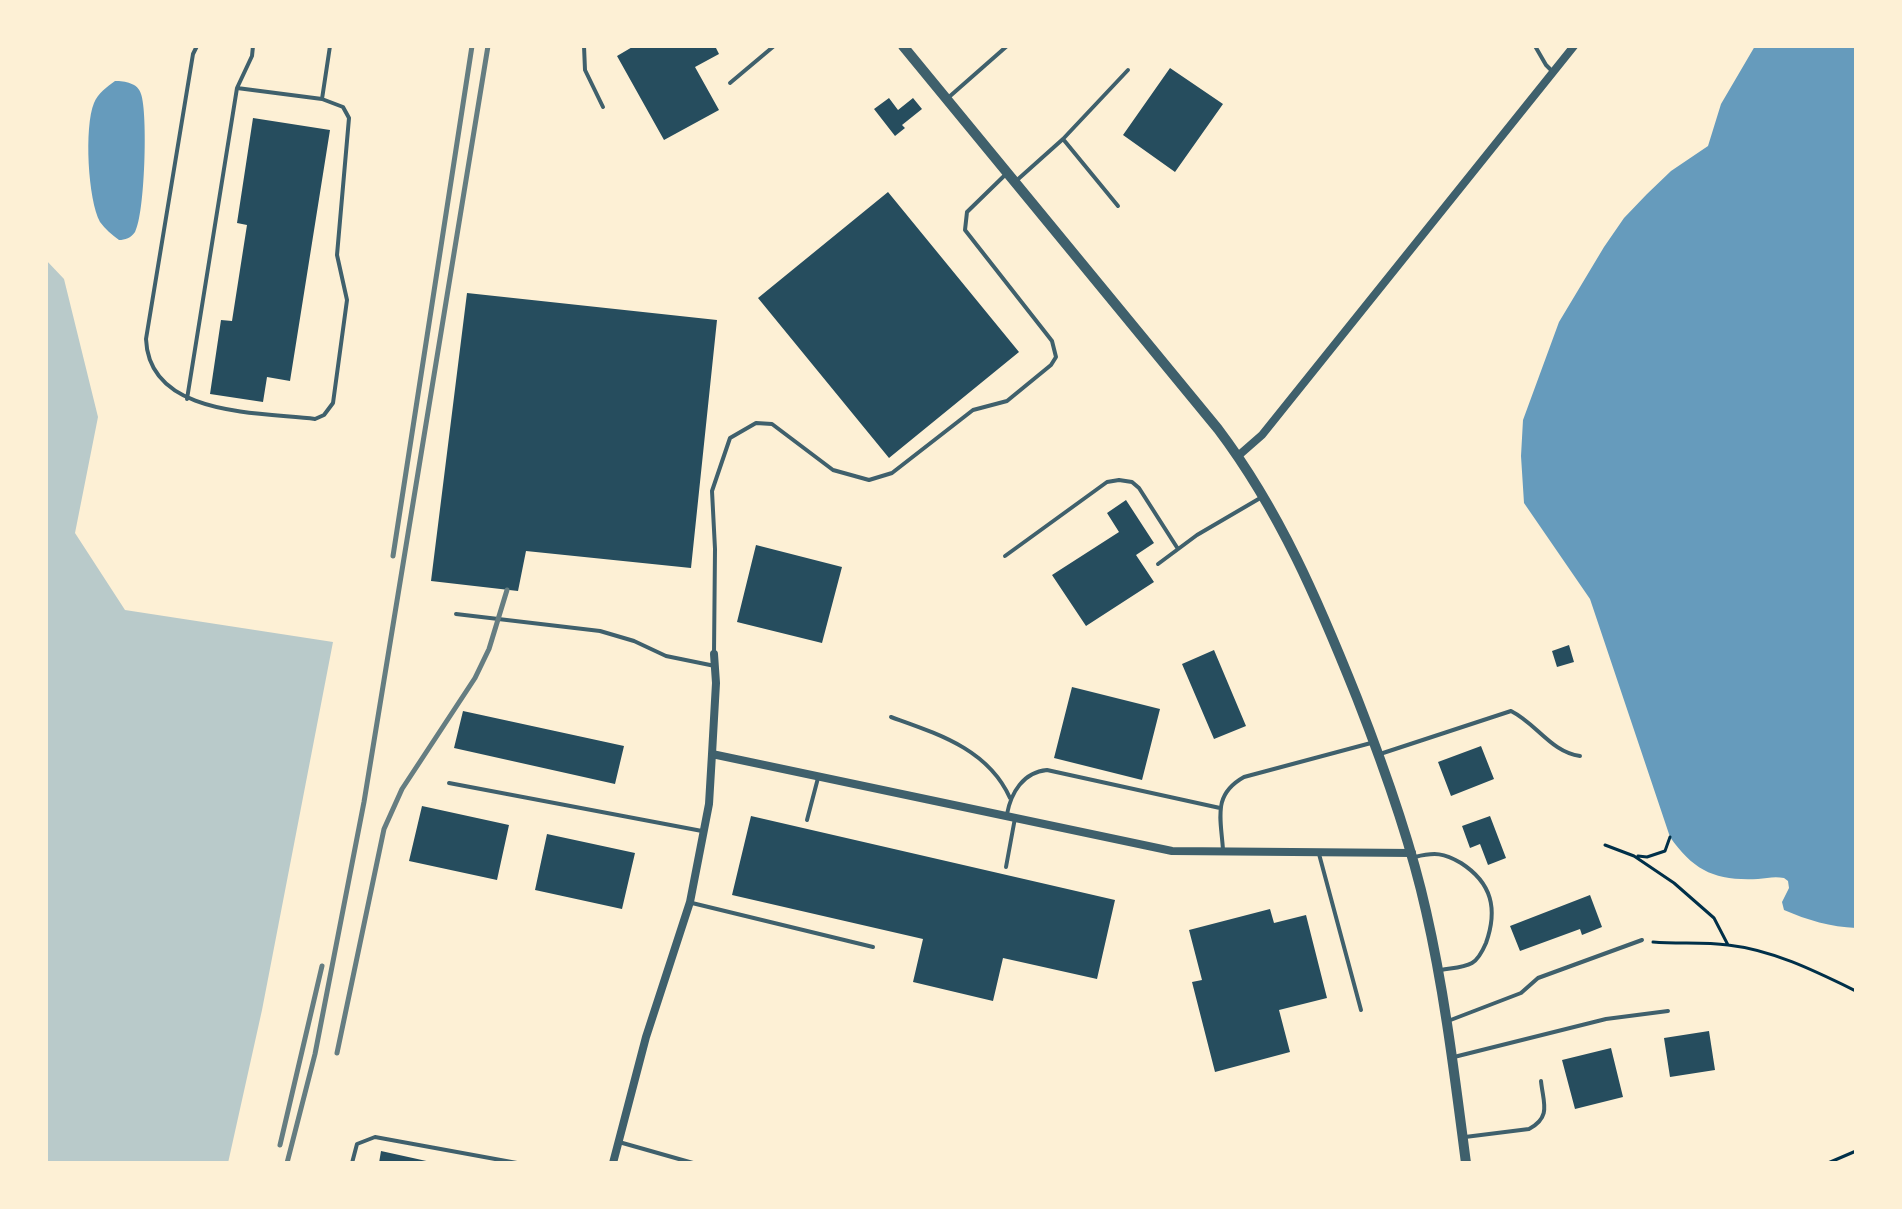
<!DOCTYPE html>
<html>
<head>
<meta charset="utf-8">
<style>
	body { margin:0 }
	#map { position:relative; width:1902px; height:1209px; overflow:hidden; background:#fdf0d5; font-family:"DejaVu Sans",sans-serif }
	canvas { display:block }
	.frame { position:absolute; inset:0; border:48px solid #fdf0d5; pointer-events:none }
</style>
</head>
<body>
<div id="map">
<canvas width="1902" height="1209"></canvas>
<div class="frame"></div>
</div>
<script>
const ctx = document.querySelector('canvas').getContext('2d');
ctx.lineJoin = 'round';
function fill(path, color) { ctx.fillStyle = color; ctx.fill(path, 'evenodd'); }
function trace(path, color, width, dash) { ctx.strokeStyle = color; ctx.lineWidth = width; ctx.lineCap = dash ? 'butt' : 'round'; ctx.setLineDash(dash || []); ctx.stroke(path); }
fill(new Path2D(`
	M46 260 64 279 98 417 75 533 125 610 333 642 262 1010 228 1163H46Z`), '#b9caca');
fill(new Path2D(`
	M1755 46H1856V928C1831 927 1807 920 1784 910L1782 902 1789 888 1788 881 1784 878C1775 876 1767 878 1758 879 1715 881 1694 871 1670 837L1590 599 1524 503 1521 456 1523 420 1559 322 1604 247 1624 218 1647 194 1671 171 1708 146 1721 104Z
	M115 81C125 81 138 83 141 94 148 113 145 215 135 232 131 238 125 240 119 240 112 235 105 229 100 222 88 200 84 127 94 103 98 93 107 87 115 81Z`), '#669bbc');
fill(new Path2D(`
	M634 46H715L719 54 695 67 719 110 664 140 617 56Z
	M1170 68 1223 104 1175 172 1123 135Z
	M889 98 898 110 913 98 922 109 902 125 905 128 895 136 874 109Z
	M253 118 330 130 290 381 267 377 263 402 210 394 221 320 232 321 247 225 237 223Z
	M888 192 1019 352 889 458 758 298Z
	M467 293 717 320 691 568 526 551 518 591 431 581Z
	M1126 500 1154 543 1136 555 1154 582 1086 626 1052 575 1119 532 1107 513Z
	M756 545 842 567 822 643 737 622Z
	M1569 645 1574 662 1557 667 1552 651Z
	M1214 650 1246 726 1214 739 1182 664Z
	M1072 687 1160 709 1142 780 1054 758Z
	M463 711 624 746 615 784 454 748Z
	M1481 746 1494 779 1451 796 1438 762Z
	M422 806 509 825 497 880 409 861Z
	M751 816 1115 900 1097 979 1003 958 993 1001 913 982 923 939 732 895Z
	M1490 816 1506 858 1488 865 1480 844 1470 848 1462 826Z
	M547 834 635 853 622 909 535 890Z
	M1590 895 1602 927 1582 935 1580 929 1520 951 1510 926Z
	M1270 909 1274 923 1306 915 1327 998 1279 1010 1290 1052 1215 1072 1192 982 1202 980 1189 930Z
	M1709 1031 1715 1070 1670 1077 1664 1038Z
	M1611 1048 1623 1097 1575 1109 1562 1060Z
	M381 1151 431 1162V1163H379Z`), '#264d5e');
trace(new Path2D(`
	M1605 845 1634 856 1674 883 1714 918 1728 945
	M1638 856 1647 857 1665 851 1670 837
	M1653 942C1678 944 1703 942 1728 945 1773 950 1815 971 1856 991
	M1828 1163 1856 1151`), '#003049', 3);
trace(new Path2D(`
	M197 46 193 54 146 339C149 417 259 412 315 419L324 415 333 403 347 300 337 255 349 118 343 107 322 99 237 88
	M584 46 585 70 603 107
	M1535 46 1546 65 1553 72
	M730 83 774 46
	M949 97 1007 46
	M322 99 330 46
	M1063 139 1118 206
	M1016 181 1063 139 1128 70
	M187 399 237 88 252 56 253 46
	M1005 556 1107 482 1119 480 1132 482 1139 488 1178 549
	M1158 564 1197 535 1262 497
	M456 614 600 631 634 641 666 656 715 666
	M714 653 715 549 712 491 730 438 756 423 772 424 833 470 869 480 892 473 973 410 1007 401 1051 365 1056 357 1052 341 1045 332 965 230 967 212 1005 175
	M891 717C938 734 988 749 1010 798
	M1380 754 1511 711C1537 724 1551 752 1580 756
	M449 783 702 831
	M1007 814C1011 793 1023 772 1047 770L1220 808
	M807 820 818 778
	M1223 850C1221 818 1212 795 1244 777L1371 743
	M1319 854 1361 1010
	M1415 857C1435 852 1444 853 1461 863 1492 883 1498 909 1486 943 1483 950 1479 959 1472 963 1463 968 1451 968 1441 970
	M1006 867 1015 818
	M692 903 873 947
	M1448 1021 1521 993 1538 978 1642 940
	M1454 1057 1606 1019 1668 1011
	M1465 1137 1529 1129C1552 1117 1543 1102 1541 1081
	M619 1142 693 1163
	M352 1163 357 1144 375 1137 517 1163`), '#3f606c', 4);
trace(new Path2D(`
	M1238 456 1262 435 1574 46
	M712 754 716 683 714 654
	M613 1163 646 1037 690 902 709 804 712 754 1172 851 1412 853`), '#3f606c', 8);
trace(new Path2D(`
	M903 46 1218 429C1280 511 1319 603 1357 698 1384 767 1410 839 1426 911 1445 994 1455 1079 1466 1163`), '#3f606c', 10);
trace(new Path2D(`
	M393 556 472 46
	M337 1053 384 829 402 789 475 678 489 649 507 590
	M280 1145 322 966
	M287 1163 315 1054 364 802 488 46`), '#657d81', 5);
</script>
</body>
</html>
